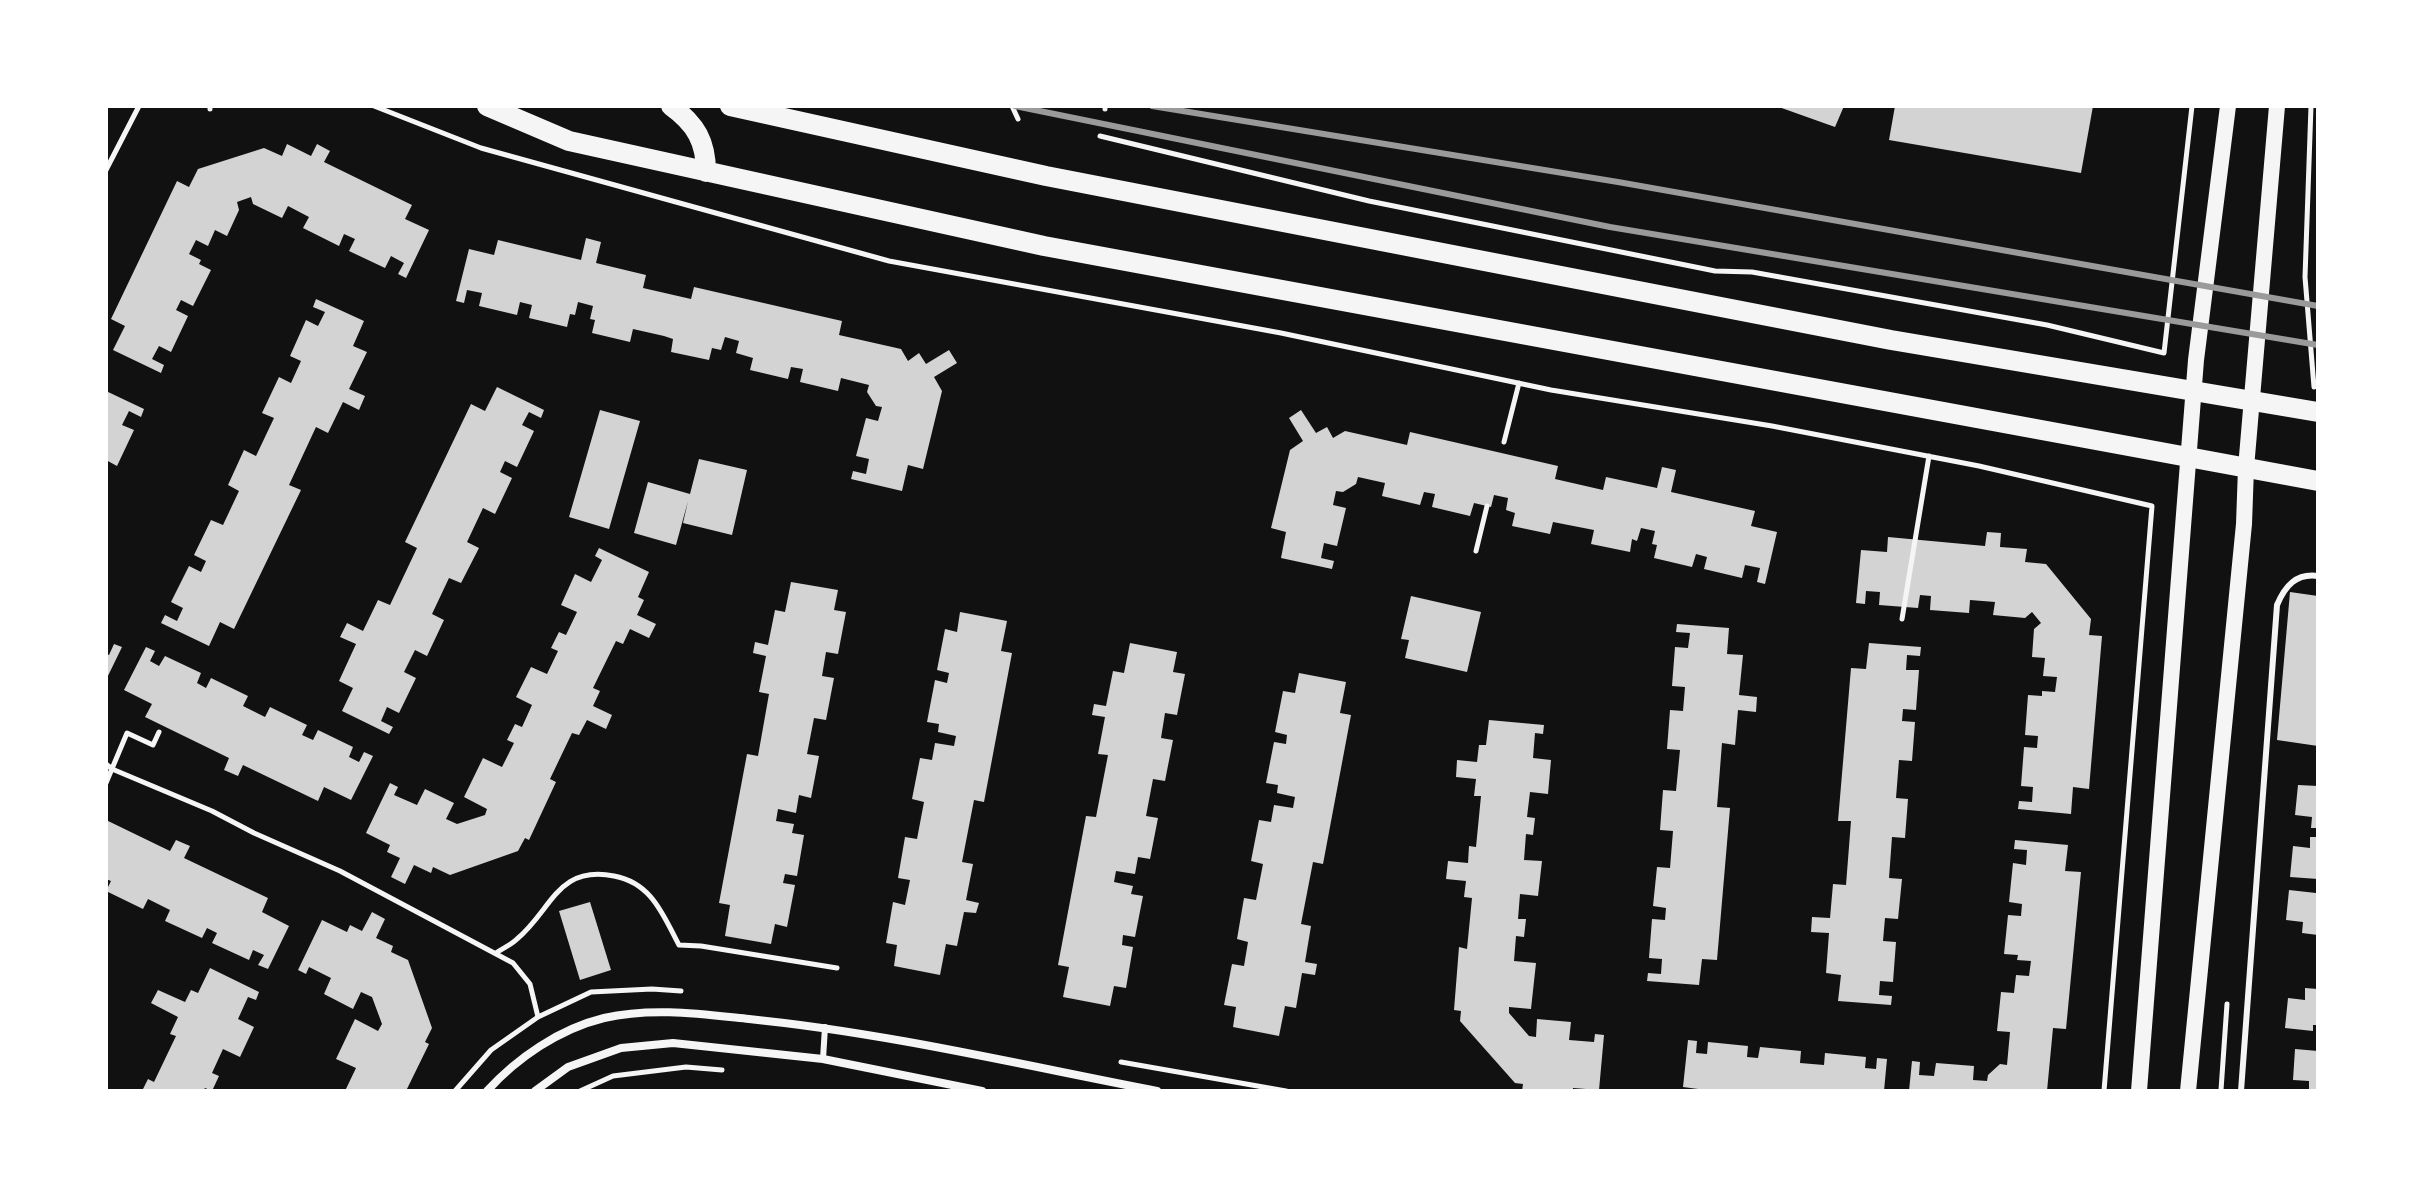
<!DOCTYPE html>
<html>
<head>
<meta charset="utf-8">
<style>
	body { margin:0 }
	#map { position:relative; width:2424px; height:1197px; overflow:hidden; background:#111; font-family:"Source Serif 4",serif }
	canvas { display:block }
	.frame { position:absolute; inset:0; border:108px solid #fff; pointer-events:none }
</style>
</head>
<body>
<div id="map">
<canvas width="2424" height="1197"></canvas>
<div class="frame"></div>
</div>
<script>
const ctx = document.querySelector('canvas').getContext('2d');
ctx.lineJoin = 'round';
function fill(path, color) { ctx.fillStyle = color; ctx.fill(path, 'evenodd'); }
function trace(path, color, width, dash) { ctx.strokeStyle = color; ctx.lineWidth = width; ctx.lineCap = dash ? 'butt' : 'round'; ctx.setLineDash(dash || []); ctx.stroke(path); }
fill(new Path2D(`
	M1776 106H1844L1835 127Z
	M1895 106H2093L2081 173 1889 140Z
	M287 144 311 156 317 144 330 151 324 162 412 205 405 219 429 230 406 278 398 274 404 263 391 256 385 268 349 251 355 239 344 234 339 246 303 228 309 217 288 206 282 218 253 204 251 197 237 202 239 210 227 236 215 230 208 246 196 240 189 254 201 260 199 264 211 270 193 306 181 300 176 310 188 316 171 352 159 346 152 359 164 365 161 373 113 350 125 326 111 319 177 181 189 187 198 169 264 148 282 156Z
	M586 238 601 242 596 263 646 275 643 288 691 299 694 287 842 321 839 335 901 349 908 361 919 353 926 364 949 350 957 363 934 377 942 391 923 469 908 465 902 491 851 479 853 471 866 474 869 459 856 456 866 418 878 421 882 407 876 406 867 392 869 385 841 378 838 391 800 382 803 369 791 367 788 379 750 370 753 358 736 353 739 341 725 337 721 350 712 348 709 360 671 352 673 339 664 336 633 329 630 342 592 333 595 320 590 319 593 306 578 302 575 315 570 314 567 327 529 318 532 305 520 302 517 315 479 306 482 293 467 290 464 303 456 301 469 249 494 255 498 240 581 260Z
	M316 299 364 321 353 346 367 352 349 389 365 396 359 410 343 402 328 433 316 427 289 485 301 490 234 629 220 622 209 646 161 623 165 615 177 621 183 608 171 602 189 566 201 572 206 561 194 555 211 520 223 525 239 491 228 485 244 450 256 456 274 418 262 413 279 377 291 383 301 361 290 356 306 320 318 326 325 312 313 307Z
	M497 387 544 410 541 418 529 412 522 425 534 431 517 467 505 461 500 472 512 478 495 514 483 508 467 542 479 548 461 583 449 578 432 614 444 620 427 656 415 650 404 672 416 678 399 713 387 707 381 721 393 727 389 734 342 711 353 688 339 681 356 644 340 637 347 623 363 631 378 600 390 605 417 548 405 542 471 404 485 411Z
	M106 391 144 409 141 417 129 411 122 425 134 430 117 466 106 460Z
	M600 410 640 421 609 529 569 517Z
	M1301 410 1316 433 1327 427 1333 438 1345 431 1407 445 1410 432 1558 466 1555 479 1603 490 1606 477 1657 488 1662 467 1676 470 1671 492 1755 511 1751 526 1777 532 1765 584 1757 582 1760 568 1745 565 1742 578 1704 569 1707 557 1696 554 1692 567 1654 558 1657 545 1652 544 1655 531 1641 528 1637 541 1632 539 1630 552 1591 544 1594 530 1553 522 1550 534 1512 526 1515 513 1506 510 1508 498 1494 495 1491 507 1474 503 1470 516 1432 507 1435 494 1424 492 1420 505 1382 496 1385 483 1358 477 1356 484 1343 492 1336 491 1333 505 1346 508 1337 546 1324 543 1321 558 1334 561 1332 569 1281 558 1286 532 1271 528 1290 450 1303 441 1289 418Z
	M699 459 747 470 732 535 683 523 688 501 676 545 634 533 648 482 690 494Z
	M1987 532 2001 533 2000 547 2027 549 2025 562 2046 564 2091 619 2089 635 2102 636 2089 789 2073 787 2071 814 2018 809 2019 801 2032 802 2033 787 2021 786 2024 747 2037 748 2038 736 2025 735 2028 695 2042 696V691L2055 692 2057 677 2043 676 2045 658 2032 657 2034 629 2041 623 2032 612 2025 618 1993 615 1995 602 1970 600 1969 613 1930 610 1931 596 1920 595 1918 608 1879 605 1880 592 1866 591 1865 604 1856 603 1861 550 1887 552 1888 537 1985 546Z
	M599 548 649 572 638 597 644 600 637 615 656 624 649 638 630 629 623 644 616 641 593 688 600 691 593 706 612 715 606 729 587 720 579 735 572 733 550 779 556 782 529 840 525 838 518 851 450 875 433 867 431 873 414 865 405 884 391 877 400 858 387 852 390 845 366 833 390 783 398 787 394 795 417 805 425 789 454 803 446 819 457 824 485 815 487 809 464 797 483 758 502 767 514 743 507 740 515 724 522 727 532 705 516 697 531 667 547 674 558 651 551 648 559 632 566 635 577 612 561 605 575 574 591 582 602 560 595 556Z
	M791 582 838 590 834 610 846 612 838 654 826 652 822 676 834 678 826 720 814 718 807 754 819 756 811 798 799 795 796 813 778 809 776 821 794 824 792 833 804 835 797 876 785 874 783 883 795 885 787 927 775 924 771 944 725 936 730 905 719 903 747 754 758 756 769 694 759 692 766 656 753 653 755 642 768 645 775 610 785 612Z
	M2290 592 2318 596V746L2277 740Z
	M1411 596 1481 612 1467 672 1405 658 1409 640 1401 639Z
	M960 612 1007 621 1001 651 1012 653 984 802 974 800 962 862 973 864 966 900 979 903 976 913 964 912 957 946 946 944 940 975 894 966 897 945 886 943 893 902 905 905 910 880 898 878 905 837 917 839 924 802 912 799 920 758 932 760 935 743 954 746 956 736 938 732 939 724 927 722 935 680 947 683 949 673 937 670 945 629 957 632Z
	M1677 624 1729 628 1727 654 1743 655 1739 695 1757 697 1756 712 1738 710 1735 745 1722 743 1717 807 1730 808 1717 960 1702 959 1699 985 1647 981 1648 973 1661 974 1662 959 1649 958 1652 919 1665 920 1666 908 1653 906 1657 867 1670 868 1673 831 1660 830 1663 790 1676 791 1680 750 1667 749 1670 710 1683 711 1685 687 1672 686 1675 647 1688 648 1690 633 1676 632Z
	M1130 643 1177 652 1173 672 1185 674 1177 715 1165 713 1161 738 1173 740 1165 781 1153 779 1146 816 1158 818 1150 859 1138 857 1135 874 1116 871 1114 882 1133 886 1131 894 1143 896 1135 937 1123 935 1122 945 1133 947 1126 988 1114 986 1110 1006 1063 997 1069 967 1058 965 1086 816 1096 817 1108 755 1098 754 1105 717 1092 715 1094 704 1106 706 1113 671 1124 673Z
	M1869 643 1921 647 1920 656 1907 655 1906 670H1919L1916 710 1903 709 1902 721 1915 722 1912 761 1899 760 1896 798 1908 799 1905 838 1892 837 1889 878 1902 879 1898 919 1885 918 1883 941 1896 942 1893 982 1880 981 1879 995 1892 996 1891 1005 1838 1001 1841 975 1826 973 1829 933 1811 932 1812 917 1830 918 1833 884 1846 885 1851 821H1838L1851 668 1866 669Z
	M114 644 122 647 106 680V654L109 655Z
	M146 647 155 651 150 661 159 666 165 656 201 673 197 683 206 688 211 678 248 696 243 706 265 717 270 707 307 725 302 735 313 740 318 730 353 747 349 757 359 762 364 752 373 756 351 800 324 787 318 801 243 765 238 776 224 770 229 758 145 717 152 704 124 690Z
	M1299 673 1346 682 1340 713 1351 715 1323 864 1313 862 1301 924 1311 926 1305 962 1317 964 1315 975 1302 973 1296 1008 1285 1006 1279 1036 1233 1027 1236 1007 1224 1005 1232 964 1244 966 1248 942 1237 939 1244 898 1256 900 1263 864 1251 861 1259 820 1271 822 1274 805 1293 808 1295 797 1277 793 1278 785 1266 783 1274 742 1286 744 1287 735 1275 732 1283 691 1295 693Z
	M1489 720 1544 725 1543 734 1535 733 1533 758 1551 760 1548 794 1530 792 1527 817 1535 818 1533 835 1526 834 1524 860 1542 861 1538 896 1520 894 1518 919H1526L1524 937 1516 936 1514 961 1536 963 1531 1009 1509 1007V1013L1529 1036 1536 1037 1537 1019 1571 1022 1569 1040 1594 1042 1595 1034 1604 1035 1599 1090 1573 1088V1091H1522L1523 1084 1515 1083 1460 1021 1461 1011 1454 1010 1459 947 1467 949 1472 898 1464 897 1466 881 1446 879 1448 861 1468 863 1469 846 1476 847 1481 796H1474L1476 779 1456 777 1457 760 1477 762 1479 745H1486Z
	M2298 785 2318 786V828H2311L2312 817 2295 815Z
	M106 820 170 851 176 840 190 846 184 858 268 898 262 912 289 926 268 969 258 965 264 955 253 950 249 960 212 943 217 933 207 928 202 938 165 921 170 910 148 899 143 909 106 891 111 881 106 879Z
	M2310 837H2318V879L2290 877 2293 846 2310 848Z
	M2015 840 2068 845 2065 871 2081 872 2066 1029 2053 1028 2047 1091H1909L1912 1061 1920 1062 1919 1075 1934 1076 1936 1063 1974 1066 1973 1080 1987 1081 1988 1075 2000 1064 2007 1065 2010 1032 1997 1031 2001 992 2014 993 2016 975 2029 976 2031 961 2017 960 2018 955 2004 954 2008 915 2021 916 2022 904 2009 902 2013 863 2026 865 2027 850 2014 849Z
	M2289 890 2316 893 2318 935 2302 933 2303 922 2286 920Z
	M590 902 611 970 580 980 559 911Z
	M372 912 385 919 376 938 393 946 391 952 408 960 432 1028 425 1042 429 1044 406 1091H345L356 1068 336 1059 355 1019 378 1031 382 1024 372 997 361 992 353 1009 324 994 331 978 309 967 306 974 298 970 322 920 347 932 350 925 362 931Z
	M210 968 259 992 256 1000 248 997 238 1019 254 1027 240 1057 223 1049 212 1073 219 1076 212 1091 205 1088 203 1091H142L148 1079 154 1082 176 1036 170 1034 178 1017 151 1003 158 990 185 1002 191 990 198 993Z
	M2305 988 2318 989V1025H2313V1031L2285 1028 2288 998 2305 1000Z
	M1688 1040 1697 1041 1696 1053 1707 1054 1708 1042 1748 1046 1747 1057 1758 1058 1760 1047 1801 1051 1800 1063 1824 1065 1825 1053 1866 1057 1865 1068 1876 1069 1877 1058 1887 1059 1884 1091H1713L1683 1087Z
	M2295 1049 2318 1051V1091H2309V1081L2293 1080Z`), '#d3d3d3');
trace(new Path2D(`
	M210 106V109
	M374 106 481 148 889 261 1281 333 1551 390 1772 426 1979 466 2152 506 2104 1091
	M1012 106 1018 119
	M2311 106 2305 277 2314 387
	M1105 109V106
	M1100 136 1369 201 1715 271 1752 272 2047 325 2164 353 2192 106
	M106 170 139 106
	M1504 442 1519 383
	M1476 551 1487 506
	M1902 619 1929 456
	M106 764 112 769 212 811 254 833 340 871 513 963 530 984 538 1017
	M106 783 127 733 153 745 159 732
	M496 953C503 948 511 945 517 939 552 910 557 865 614 876 652 883 663 915 679 945L701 946 837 968
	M1121 1062 1286 1091
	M2221 1090 2227 1004
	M455 1091 491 1050 538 1017 591 992 652 989 681 991
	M580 1091 613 1076 686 1067 722 1070`), '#f5f5f5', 5);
trace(new Path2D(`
	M823 1059 825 1027
	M2241 1091 2277 605C2285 586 2296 573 2318 576`), '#f5f5f5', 6);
trace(new Path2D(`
	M487 1091C517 1058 559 1029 604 1018 652 1007 701 1014 749 1019 887 1033 1022 1065 1157 1091
	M535 1091 568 1067 621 1048 673 1043 823 1059 982 1091`), '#f5f5f5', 8);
trace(new Path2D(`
	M2139 1091 2196 360 2228 106
	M2188 1091 2244 524 2246 468 2277 106`), '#f5f5f5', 16);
trace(new Path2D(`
	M487 106 569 141 1044 246 2318 481
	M671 106C696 124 706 142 706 172
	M730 106 1046 176 1891 340 2318 412`), '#f5f5f5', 20);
trace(new Path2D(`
	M1015 106 1610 227 2318 345
	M1152 106 1618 182 2318 306`), '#9a9a9a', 6);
</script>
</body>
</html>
